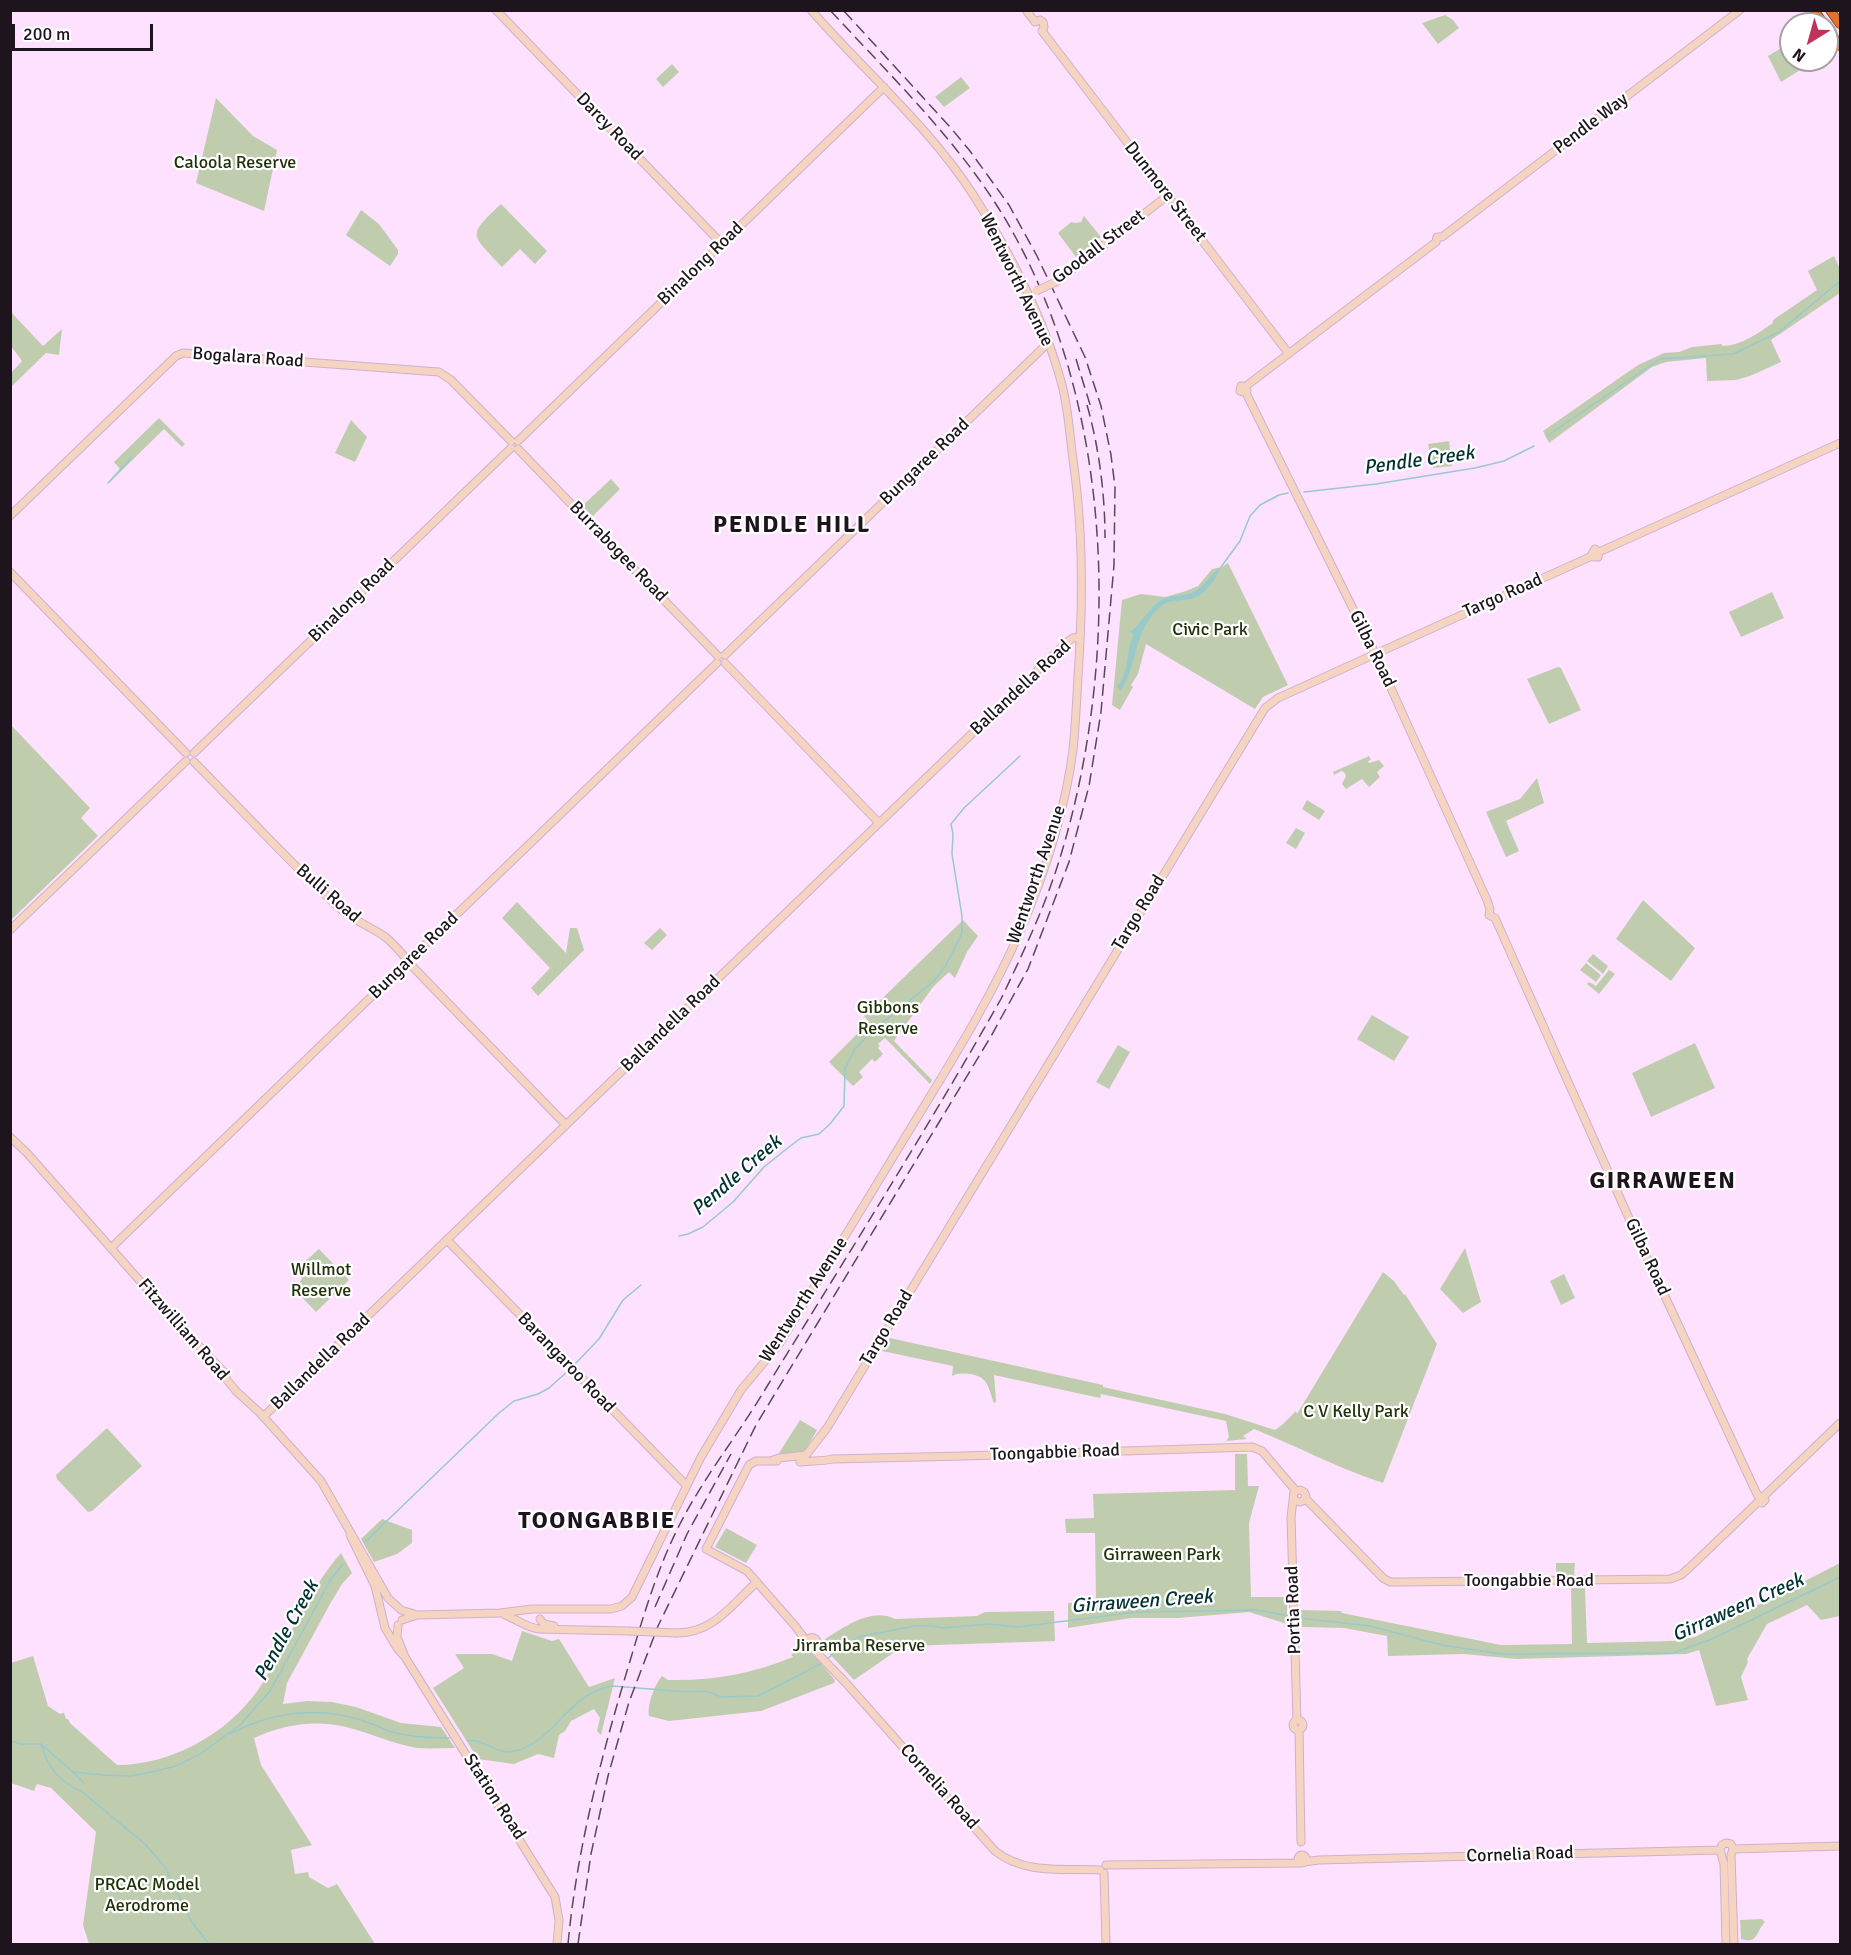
<!DOCTYPE html>
<html>
<head>
<meta charset="utf-8">
<style>
	body { margin:0 }
	#map { position:relative; width:1851px; height:1955px; overflow:hidden; background:#fee1ff; font-family:Signika,sans-serif }
	canvas { display:block }
	.frame { position:absolute; inset:0; border:12px solid #1d141e; pointer-events:none }
	.north { position:absolute; left:1779px; top:12px; width:60px; height:60px; box-sizing:border-box; background:#fff; border:2px solid #a5a1a5; border-radius:50%; rotate:217deg; font-size:16px; font-weight:700; line-height:24px; text-align:center; color:#1d141e }
	.north::after { content:''; display:block; margin:auto; width:21px; height:27px; background:#c0325c; clip-path:polygon(50% 0,100% 100%,50% 72%,0 100%) }
	.scale { position:absolute; left:12px; top:24px; width:141px; height:27px; box-sizing:border-box; border:3px solid #1d141e; border-top:0; padding-left:8px; font-size:18px; line-height:21px; white-space:nowrap; color:#1d141e; -webkit-text-stroke:4px #fff; paint-order:stroke }
</style>
</head>
<body>
<div id="map">
<canvas width="1851" height="1955"></canvas>
<div class="frame"></div>
<div class="north">N</div>
<div class="scale">200 m</div>
</div>
<script>
const ctx = document.querySelector('canvas').getContext('2d');
ctx.lineJoin = 'round';
function fill(path, color) { ctx.fillStyle = color; ctx.fill(path, 'evenodd'); }
function trace(path, color, width, dash) { ctx.strokeStyle = color; ctx.lineWidth = width; ctx.lineCap = dash ? 'butt' : 'round'; ctx.setLineDash(dash || []); ctx.stroke(path); }
function drawText(font, color, halo, rows, align = 'center') {
  ctx.font = font + ' Signika,sans-serif'; ctx.lineWidth = 4.5; ctx.setLineDash([]); ctx.textBaseline = 'middle'; ctx.strokeStyle = halo; ctx.fillStyle = color; for (const [text, x, y, turn = 0] of rows) {
    ctx.save(); ctx.translate(x, y); ctx.rotate((+turn || 0) * Math.PI / 180); ctx.textAlign = isNaN(turn) ? turn : align; if (halo) ctx.strokeText(text, 0, 0); ctx.fillText(text, 0, 0); ctx.restore();
  }
}
fill(new Path2D(`
	M1445 15 1453 20 1459 28 1438 44 1422 23Z
	M1791 42V60H1816L1781 82 1768 56Z
	M672 64 679 72 663 87 656 79Z
	M961 77 970 88 944 107 935 97Z
	M216 98 253 136 277 150 264 211 196 183Z
	M501 204 547 251 535 264 520 249 502 267C471 233 466 237 501 204Z
	M361 210 379 224 398 250V254L390 266 346 235Z
	M1084 216 1101 237 1076 257 1058 233 1071 222 1075 223 1081 222Z
	M1834 256 1840 269V293L1771 340 1781 362 1750 376 1736 380 1707 381 1706 358 1666 362 1652 367 1549 443 1543 431 1638 365 1664 353 1679 352 1692 347 1721 344 1723 346C1742 345 1758 333 1773 323V320L1817 290 1808 271Z
	M11 312 43 346 62 329 59 355 46 353 11 387V373L22 361 11 346Z
	M159 418 185 444 182 447 164 429 108 484 120 469 114 462Z
	M351 420 367 437 355 462 335 453Z
	M1449 441 1452 466 1433 468 1428 444Z
	M611 479 620 489 593 516 582 506Z
	M1228 563 1288 685 1263 697 1255 709 1146 644 1138 674 1131 685 1133 687 1120 710 1112 705 1122 600 1141 594 1165 597 1186 591 1198 586 1212 569 1222 567Z
	M1772 592 1784 618 1741 637 1729 612Z
	M1558 667 1561 668 1581 710 1549 724 1527 679Z
	M11 725 90 808 81 818 98 836 11 920Z
	M1369 756 1371 760 1368 761 1369 763 1379 760 1384 766 1377 772 1380 777 1369 787 1362 779 1346 789 1342 784 1346 776 1344 772 1341 771 1334 775 1333 772Z
	M1537 778 1544 803 1506 821 1519 851 1506 857 1486 812 1520 799Z
	M1307 800 1325 811 1319 820 1302 809Z
	M1296 828 1305 833 1296 849 1286 843Z
	M1643 900 1695 948 1671 981 1616 939Z
	M517 902 566 953 570 928H577L584 950 538 996 531 988 550 968 502 918Z
	M963 920 978 936 967 952 955 978 949 972 933 987 894 1041 932 1080 930 1084 885 1038 878 1044 880 1046 878 1048 883 1054 875 1062 872 1059 859 1072 863 1077 853 1086 829 1062 869 1022 864 1016Z
	M660 928 667 935 652 950 644 943Z
	M1593 954 1608 966 1603 974 1587 961Z
	M1586 963 1601 975 1596 982 1580 970Z
	M1609 970 1615 974 1599 994 1587 984 1589 982 1596 986Z
	M1372 1015 1409 1037 1394 1061 1357 1039Z
	M1695 1043 1715 1088 1651 1117 1632 1073Z
	M1118 1045 1130 1052 1109 1089 1096 1082Z
	M1465 1248 1481 1302 1463 1313 1440 1289Z
	M319 1249 349 1280 316 1312 294 1289 302 1279 300 1266Z
	M1383 1272 1394 1281 1404 1295 1405 1294 1437 1344 1383 1483C1339 1469 1297 1446 1254 1429L1243 1436 1247 1439 1226 1441 1229 1437 1226 1421 1101 1394 1100 1398 994 1375 996 1402 994 1403C991 1396 989 1385 984 1380 979 1374 959 1371 952 1376L953 1366 882 1351 890 1338 1103 1385V1387L1225 1414 1275 1430 1283 1424 1296 1411 1297 1414Z
	M1564 1274 1575 1298 1561 1305 1550 1281Z
	M800 1420 817 1430 805 1451 802 1453H779Z
	M107 1428 142 1466 92 1511 88 1512 57 1479 56 1475Z
	M1235 1454H1247L1248 1486H1259L1249 1523 1251 1597H1287V1624L1249 1612 1178 1618H1131L1068 1628V1603L1096 1602 1095 1533H1066L1065 1519 1094 1518 1093 1494 1235 1490Z
	M382 1519 412 1530V1543L397 1554 374 1562 361 1539Z
	M726 1528 757 1545 746 1563 715 1547Z
	M341 1553 352 1573 342 1584 330 1604 287 1683 283 1704 307 1701 332 1702 356 1707 401 1723 441 1727 455 1748C442 1748 429 1749 417 1748 394 1744 372 1734 350 1728 316 1719 285 1724 254 1738L261 1765 312 1845 291 1850 295 1874 308 1872 309 1877 328 1888 337 1884 375 1944H89L83 1925 96 1832 51 1788 37 1784 34 1791 11 1783V1663L33 1656 48 1706 60 1714 64 1713 66 1719H68L70 1723 117 1765C171 1765 227 1734 258 1690 288 1645 305 1594 341 1553Z
	M1556 1563H1575L1574 1576H1556Z
	M1840 1563V1616L1821 1620 1807 1605 1767 1624 1747 1659 1748 1662 1741 1677 1748 1700 1716 1706 1699 1650 1686 1654 1516 1659 1464 1654 1388 1656 1387 1636 1344 1628 1302 1627 1301 1610 1341 1611 1342 1613 1501 1645 1572 1644 1571 1588H1585L1587 1643 1673 1641 1695 1637 1715 1627Z
	M1054 1611 1055 1641 907 1646 899 1649 854 1680 824 1648 825 1639C845 1627 871 1607 895 1619L977 1616 985 1612Z
	M522 1631 552 1641 559 1639 589 1687 615 1678 601 1735 597 1731 600 1718 594 1709 571 1721 565 1731 559 1735 554 1758 538 1754 514 1764 478 1759 433 1688 464 1668 455 1654H492L512 1661Z
	M802 1651 811 1652 835 1680 834 1683 761 1711 669 1721 649 1716C647 1705 655 1684 662 1676L668 1680C712 1681 752 1674 793 1657L791 1654Z
	M1762 1919 1765 1922C1756 1931 1758 1945 1741 1939L1740 1920Z`), '#bfcdae');
fill(new Path2D(`
	M1221 567C1216 578 1207 593 1194 598 1182 602 1169 598 1159 608 1132 633 1139 664 1120 691L1117 686C1130 673 1125 651 1134 635L1130 632C1142 623 1148 609 1161 600 1171 594 1188 597 1197 590 1207 583 1211 573 1221 567Z`), '#98c9cb');
trace(new Path2D(`
	M1547 436 1660 359 1733 354 1779 332 1840 281
	M108 483 132 457
	M1304 492 1376 484 1475 468 1504 461 1534 446
	M1221 567 1240 541 1250 516 1260 505 1279 495 1288 493
	M679 1236 688 1234 703 1227 733 1202 764 1167 789 1147 801 1138 819 1134 830 1124 844 1106 845 1069 855 1049 872 1031 934 981 946 965 962 933V916L952 854 953 834 951 824 964 808 1020 756
	M574 1365 599 1339 623 1300 641 1285
	M365 1542 499 1413 514 1401 538 1394 549 1388 568 1371
	M1298 1618 1370 1626 1442 1645 1501 1654 1673 1653 1712 1639 1840 1577
	M828 1658 858 1637 914 1626H932L943 1628 989 1624 1018 1627 1137 1612 1256 1610 1290 1616
	M230 1734C267 1714 309 1707 350 1717 364 1720 376 1726 389 1731 408 1737 429 1738 449 1738
	M467 1740C471 1741 477 1740 480 1742 493 1747 500 1754 515 1751 555 1742 567 1693 613 1686L687 1692 705 1691 722 1697 758 1696 822 1663
	M10 1741 21 1744H41C48 1767 58 1781 81 1791L145 1844 165 1867 191 1921 209 1944
	M41 1744 73 1772 103 1775 131 1776 156 1771 176 1766 200 1754 240 1725 270 1691 331 1579 343 1564
	M74 1773 84 1783`), '#98c9cb', 1.5);
const secondary = new Path2D(`
	M496 10 722 244
	M1026 10 1035 22
	M1035 22 1040 20 1043 22 1044 27 1042 31
	M1042 31 1289 354
	M1056 282 1167 196
	M1247 391 1246 393 1375 653 1487 900 1490 909 1489 915 1495 918
	M1246 393 1240 391 1241 386H1246L1436 242 1437 237H1442L1740 10
	M518 441 884 87
	M518 449 718 656
	M10 516 176 356 183 353 439 372 451 380 511 441
	M1599 552 1595 549 1592 554 1594 557H1598L1599 552 1840 443
	M10 572 186 753
	M725 655 1048 343
	M725 663 879 823
	M194 753 511 448
	M194 762C242 810 287 860 337 906 354 921 367 925 384 936 395 944 404 956 412 966L566 1125
	M10 930 186 761
	M10 1137 27 1153 178 1324 224 1372 227 1380 236 1391 260 1413 321 1481 388 1598 401 1610 417 1615
	M447 1240 686 1485
	M111 1248 717 663
	M264 1416 1067 642 1073 638 1080 637
	M773 1460 779 1458 806 1455 827 1428 1265 708 1278 698 1592 556
	M777 1461H756L749 1465 706 1549 747 1571 796 1627 807 1642
	M800 1462C810 1460 821 1462 832 1459L963 1456 1252 1447 1262 1451 1296 1491
	M1763 1497 1840 1423
	M1305 1498 1383 1578 1390 1582H1400L1670 1579 1681 1575 1689 1568 1758 1502 1762 1503 1765 1500 1763 1497 1758 1496 1755 1490 1636 1234 1495 918
	M1294 1500 1300 1502 1303 1501 1306 1496 1304 1492 1300 1490 1294 1492 1291 1517 1297 1720
	M350 1535 375 1586 385 1628 397 1648 403 1655
	M505 1615C518 1620 526 1627 539 1629L628 1631
	M540 1619 544 1624 554 1626
	M402 1620 417 1615 500 1613 532 1609H611L622 1606 632 1597 701 1457 741 1390 780 1343C824 1271 868 1198 912 1126 951 1062 991 999 1021 929 1045 873 1065 811 1073 750 1076 721 1077 690 1079 661 1083 595 1083 532 1074 467 1070 440 1069 412 1062 385 1045 321 1010 252 974 196 929 126 865 72 811 10
	M398 1625 397 1637 405 1657 555 1897 559 1920 557 1944
	M677 1633C714 1633 732 1604 757 1582
	M806.5 1643a5.5 5.5 0 1 1 11 0a5.5 5.5 0 1 1-11 0Z
	M813 1649 846 1683 995 1851C1025 1875 1064 1868 1100 1870
	M1293 1725a5 5 0 1 1 10 0a5 5 0 1 1-10 0Z
	M1299 1730 1301 1842
	M1733 1849 1840 1846
	M1733 1849 1731 1855 1734 1944
	M1720 1850 1724 1864 1726 1944
	M1720 1850 1722 1845 1726 1843 1731 1844 1733 1849
	M1298 1859a4 4 0 1 1 8 0a4 4 0 1 1-8 0Z
	M1304 1862 1319 1860 1720 1850
	M1106 1865 1300 1863
	M1104 1873 1106 1944`);
const highway = new Path2D(`
	M1814 10 1824 24
	M1830 10 1840 24
	M1827 28 1840 46`);
trace(secondary, '#cdb1cd', 9);
trace(highway, '#9a5229', 10);
trace(secondary, '#f5d5c1', 7);
trace(highway, '#de742f', 8);
trace(new Path2D(`
	M1076 359 1092 411
	M1087 405C1099 447 1105 494 1105 538
	M655 1607 687 1534 731 1454
	M568 1944C577 1847 602 1754 630 1661 643 1617 656 1573 676 1532 701 1480 737 1437 766 1388 845 1259 926 1131 1001 999 1023 953 1045 907 1060 858 1120 662 1115 421 1016 238 970 152 896 82 830 10
	M578 1944 591 1854 608 1776 629 1702 658 1626 756 1425 990 1038 1028 969 1069 862 1089 786 1101 712 1114 565 1115 487 1111 455 1101 406 1085 357 1037 256 1009 205 970 151 950 127 843 10`), '#574958', 1.5, [12, 6]);
const secondaryBridge = new Path2D(`
	M1036 291 1056 282
	M628 1631 677 1633`);
trace(secondaryBridge, '#cdb1cd', 9, []);
trace(secondaryBridge, '#f5d5c1', 7);
drawText('18px', '#1d141e', '#fff', [
	["Pendle Way",1591,124,-37],
	["Darcy Road",609,127,46],
	["Dunmore Street",1165,192,52],
	["Goodall Street",1099,247,-37],
	["Binalong Road",701,264,-44],
	["Wentworth Avenue",1016,280,64],
	["Bogalara Road",248,358,4],
	["Bungaree Road",925,462,-44],
	["Burrabogee Road",618,552,46],
	["Targo Road",1503,596,-24],
	["Binalong Road",352,601,-44],
	["Gilba Road",1372,649,64],
	["Ballandella Road",1021,688,-43],
	["Wentworth Avenue",1037,875,-71],
	["Bulli Road",328,894,41],
	["Targo Road",1139,913,-59],
	["Bungaree Road",414,956,-44],
	["Ballandella Road",671,1024,-44],
	["Gilba Road",1647,1257,65],
	["Wentworth Avenue",804,1300,-57],
	["Targo Road",887,1328,-59],
	["Fitzwilliam Road",183,1330,49],
	["Ballandella Road",321,1362,-44],
	["Barangaroo Road",566,1363,46],
	["Toongabbie Road",1055,1453,-2],
	["Toongabbie Road",1529,1581],
	["Portia Road",1294,1610,-92],
	["Cornelia Road",939,1787,48],
	["Station Road",494,1797,57],
	["Cornelia Road",1520,1855,-2]
]);
drawText('18px', '#213109', '#fff', [
	["Caloola Reserve",235,163],
	["Civic Park",1210,630],
	["Gibbons",888,1008],
	["Reserve",888,1029],
	["Willmot",321,1270],
	["Reserve",321,1291],
	["C V Kelly Park",1356,1412],
	["Girraween Park",1162,1555],
	["Jirramba Reserve",859,1646],
	["PRCAC Model",147,1885],
	["Aerodrome",147,1906]
]);
drawText('italic 20px', '#013234', '#fff', [
	["Pendle Creek",1419,461,-8],
	["Pendle Creek",737,1176,-41],
	["Girraween Creek",1142,1602,-4],
	["Girraween Creek",1738,1608,-24],
	["Pendle Creek",287,1631,-61]
]);
ctx.letterSpacing = '1.5px';
drawText('bold 24px', '#1d141e', '#fff', [
	["PENDLE HILL",792,526],
	["GIRRAWEEN",1663,1182],
	["TOONGABBIE",597,1522]
]);
ctx.letterSpacing = '0px';
</script>
</body>
</html>
